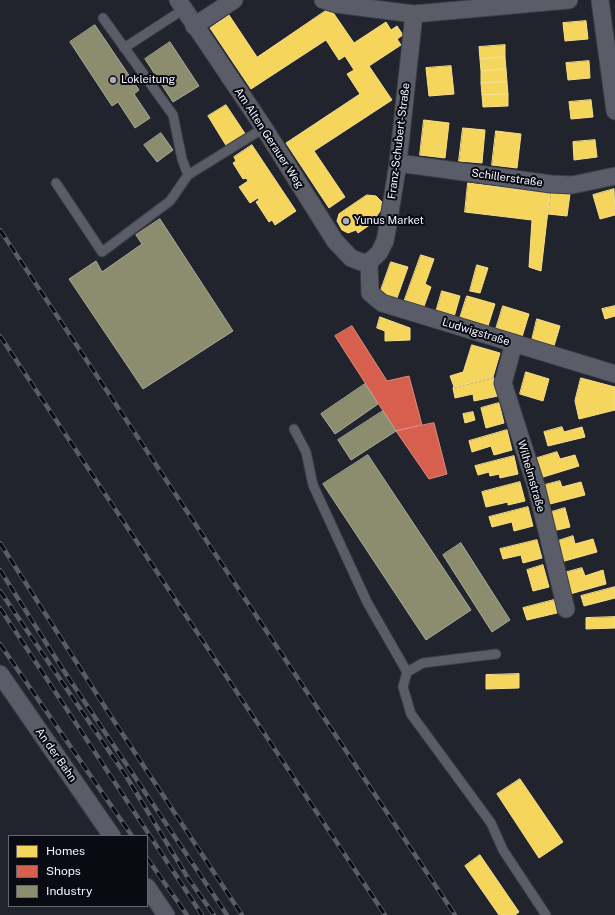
<!DOCTYPE html>
<html>
<head>
<meta charset="utf-8">
<style>
	body { margin:0 }
	#map { position:relative; width:615px; height:915px; overflow:hidden; background:#22242d; font-family:"Public Sans",sans-serif }
	canvas { display:block }
	.legend { position:absolute; left:8px; top:835px; width:140px; height:72px; box-sizing:border-box; background:#090a12; border:1px solid #666871; margin:0; padding:5px 7px; list-style:none; font-size:12px; color:#f2f4ff }
	.legend li { display:flex; align-items:center; gap:8px; height:20px }
	.legend b { width:20px; border:1px solid #666871 }
</style>
</head>
<body>
<div id="map">
<canvas width="615" height="915"></canvas>
<ul class="legend">
<li><b style="height:11px;background:#f6d55c"></b>Homes</li>
<li><b style="height:11px;background:#d6604d"></b>Shops</li>
<li><b style="height:11px;background:#8c8c6e"></b>Industry</li>
</ul>
</div>
<script>
const ctx = document.querySelector('canvas').getContext('2d');
ctx.lineJoin = 'round';
function fill(path, color) { ctx.fillStyle = color; ctx.fill(path, 'evenodd'); }
function trace(path, color, width, dash) { ctx.strokeStyle = color; ctx.lineWidth = width; ctx.lineCap = dash ? 'butt' : 'round'; ctx.setLineDash(dash || []); ctx.stroke(path); }
function drawText(font, color, halo, rows, align = 'center') {
  ctx.font = font + ' "Public Sans",sans-serif'; ctx.lineWidth = 4; ctx.setLineDash([]); ctx.textBaseline = 'middle'; ctx.strokeStyle = halo; ctx.fillStyle = color; for (const [text, x, y, turn = 0] of rows) {
    ctx.save(); ctx.translate(x, y); ctx.rotate((+turn || 0) * Math.PI / 180); ctx.textAlign = isNaN(turn) ? turn : align; if (halo) ctx.strokeText(text, 0, 0); ctx.fillText(text, 0, 0); ctx.restore();
  }
}
const homes = new Path2D(`
	M330 8 354 43 386 22 391 30 397 26 403 35 397 39 401 45 369 66 392 100 314 151 345 197 329 208 286 143 360 94 347 74 354 70 345 56 339 60 326 40 251 89 210 28 229 15 257 57Z
	M586 21 588 39 565 41 563 23Z
	M505 45V57L480 59 479 47Z
	M505 57 506 69 481 71 480 59Z
	M589 61 590 78 568 80 566 63Z
	M451 66 454 94 429 96 426 68Z
	M506 69 507 82 481 83V71Z
	M507 82 508 94 482 95 481 83Z
	M508 94V106L483 107 482 95Z
	M591 100 593 117 571 119 569 102Z
	M226 105 246 135 227 147 208 116Z
	M424 120 449 123 445 158 420 155Z
	M463 128 485 130 482 163 459 161Z
	M496 131 521 134 517 168 492 165Z
	M595 140 597 157 574 160 573 142Z
	M252 145 296 211 275 225 272 220 269 222 256 202 259 200 258 198 250 203 239 187 248 181 246 178 243 179 233 163 236 161 234 157Z
	M468 183 550 193 541 271 529 267 532 220 465 212Z
	M614 189 615 215 600 219 593 195Z
	M551 192 570 194 567 216 548 214Z
	M367 195 376 196 382 202 381 210 376 217 377 220 358 233 356 230 348 233 342 230 337 221 339 214Z
	M421 255 434 259 425 284 431 287 423 309 404 302Z
	M391 262 408 267 397 298 380 293Z
	M477 265 488 268 480 293 470 291Z
	M442 291 460 296 454 317 436 312Z
	M467 296 495 304 488 326 460 318Z
	M503 306 529 314 522 337 496 329Z
	M615 306V316L605 319 602 309Z
	M380 317 410 328V340L385 341V331L377 328Z
	M537 319 560 326 554 346 532 340Z
	M472 345 500 353 493 377 454 387 450 376 463 372Z
	M526 372 549 379 543 401 520 394Z
	M494 378 498 396 474 401 473 394 455 398 453 388Z
	M581 378 615 387V410L579 419 575 401Z
	M499 403 504 423 486 428 481 408Z
	M473 412 475 420 465 423 463 414Z
	M562 427 564 432 582 427 585 437 548 446 544 432Z
	M507 430 512 450 494 455 491 446 472 452 469 441Z
	M557 452 560 459 575 455 579 466 540 478 534 459Z
	M514 456 518 474 500 478 499 474 490 476 489 472 478 475 475 466Z
	M560 481 562 487 581 482 585 495 546 505 541 486Z
	M520 482 525 501 508 505V502L486 507 482 492Z
	M528 507 533 526 514 531 512 522 492 527 489 517Z
	M565 508 570 527 553 531 548 513Z
	M573 536 575 544 593 539 597 552 561 562 555 542Z
	M537 540 542 558 523 563 521 555 503 559 500 549Z
	M543 565 549 587 533 591 527 570Z
	M582 568 585 576 603 570 606 584 570 594 564 573Z
	M615 587V598L584 606 581 596Z
	M554 600 557 613 527 620 523 608Z
	M615 617V628L586 629V618Z
	M519 674V688L486 689V675Z
	M520 779 563 842 539 858 497 794Z
	M480 855 519 912 515 915H499L465 866Z`);
fill(homes, '#f6d55c');
trace(homes, '#f5de8d', 1);
const shops = new Path2D(`
	M352 326 387 381 409 376 422 425 396 431 335 336Z
	M434 423 447 474 429 479 396 431Z`);
fill(shops, '#d6604d');
trace(shops, '#de8c82', 1);
const industry = new Path2D(`
	M95 25 139 90 134 94 150 118 135 128 118 102 112 106 70 42Z
	M170 42 199 86 173 102 145 59Z
	M161 133 173 150 157 162 144 145Z
	M160 219 233 331 143 389 69 279 96 261 102 272 142 244 136 235Z
	M365 384 378 404 335 434 321 414Z
	M383 411 396 431 351 460 338 440Z
	M368 455 471 610 426 640 323 484Z
	M461 543 510 620 492 632 443 555Z`);
fill(industry, '#8c8c6e');
trace(industry, '#abab9a', 1);
const lane = new Path2D(`
	M124 48 184 9
	M188 175 264 128
	M56 183 102 252 170 201 188 175 182 159 173 115 103 18
	M294 429 306 452 313 485 367 602 407 672
	M496 654 423 663 407 672 403 687 411 714 491 823 503 850 546 915`);
const street = new Path2D(`
	M178 0 264 128 335 241 351 258 361 262H369
	M323 0 336 4 414 14 569 0
	M600 0 615 111
	M194 26 234 0
	M398 163 551 184 572 185 615 176
	M369 262 370 293 382 303 615 374
	M369 262 379 253 385 241 388 225 398 163 414 14
	M514 343 503 383 536 486 566 609
	M0 674 112 836
	M147 887 166 915`);
trace(lane, '#3c3e45', 11);
trace(street, '#3c3e45', 19);
trace(lane, '#5a5c68', 9);
trace(street, '#5a5c68', 17);
const rail = new Path2D(`
	M0 230 455 915
	M0 336 385 915
	M0 543 114 721 242 915
	M0 570 60 665 227 915
	M0 591 126 776 188 878 214 915
	M0 608 202 915
	M0 644 132 836
	M147 858 187 915`);
trace(rail, '#5a5c66', 4.5);
trace(rail, '#090a12', 3, [9]);
for (const [x, y, r, color] of [
	[113,80,4,"#a9abb6"],
	[346,221,4,"#a9abb6"]
]) { const dot = new Path2D(); dot.arc(x, y, r, 0, 2 * Math.PI); ctx.fillStyle = color; ctx.fill(dot); trace(dot, '#090a12', 1.5); }
drawText('11px', '#f2f4ff', '#090a12', [
	["Lokleitung",121,80],
	["Yunus Market",354,221]
], 'left');
drawText('11px', '#f2f4ff', '#090a12', [
	["Am Alten Gerauer Weg",269,138,57],
	["Franz-Schubert-Straße",399,141,-83],
	["Schillerstraße",507,178,8],
	["Ludwigstraße",476,332,17],
	["Wilhelmstraße",531,476,74],
	["An der Bahn",56,755,55]
]);
</script>
</body>
</html>
